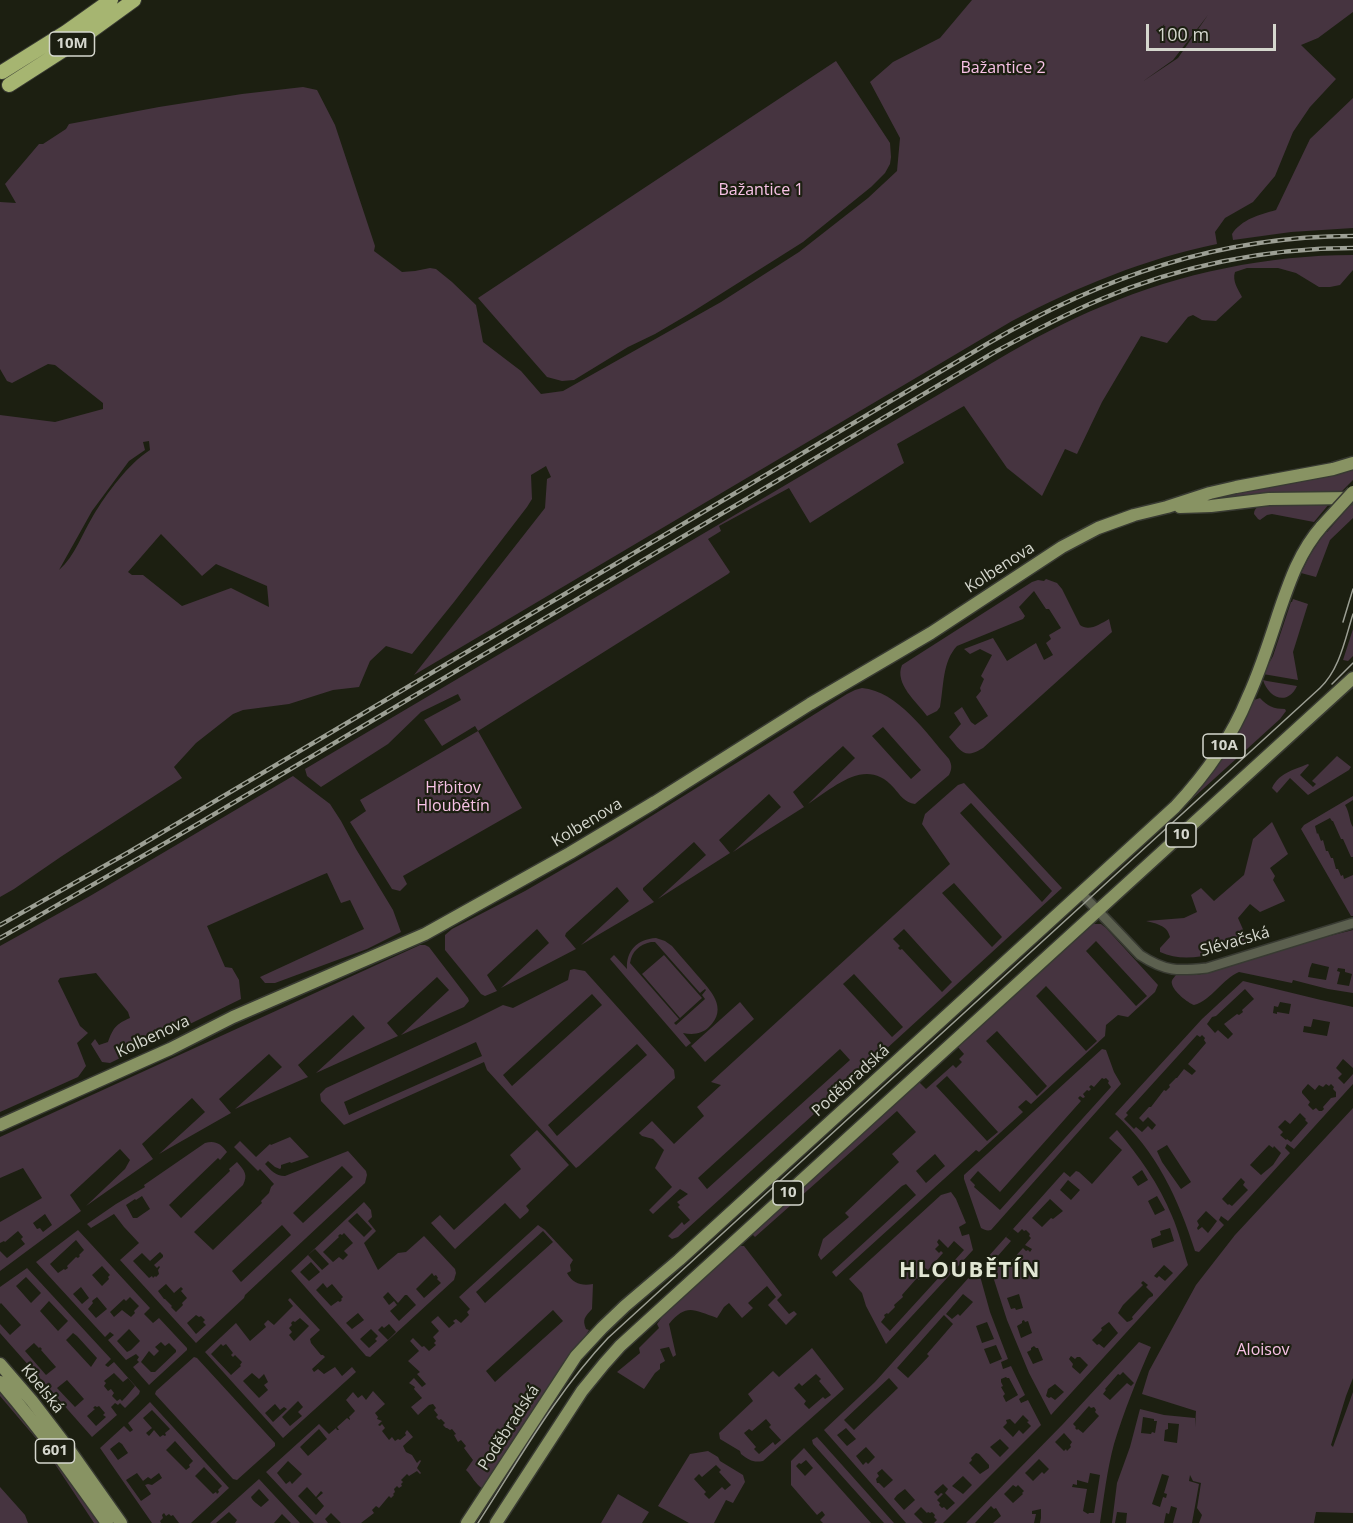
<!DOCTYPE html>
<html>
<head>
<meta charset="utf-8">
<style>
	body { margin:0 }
	#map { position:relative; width:1353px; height:1523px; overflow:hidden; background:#1c1f11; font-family:"Open Sans",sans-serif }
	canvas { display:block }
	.scale { position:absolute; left:1146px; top:24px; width:130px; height:27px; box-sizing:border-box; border:3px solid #d5d7ce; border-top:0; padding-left:8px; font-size:18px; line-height:21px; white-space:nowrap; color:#d5d7ce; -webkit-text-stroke:4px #1c1f11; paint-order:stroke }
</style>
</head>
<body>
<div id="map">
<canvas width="1353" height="1523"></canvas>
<div class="scale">100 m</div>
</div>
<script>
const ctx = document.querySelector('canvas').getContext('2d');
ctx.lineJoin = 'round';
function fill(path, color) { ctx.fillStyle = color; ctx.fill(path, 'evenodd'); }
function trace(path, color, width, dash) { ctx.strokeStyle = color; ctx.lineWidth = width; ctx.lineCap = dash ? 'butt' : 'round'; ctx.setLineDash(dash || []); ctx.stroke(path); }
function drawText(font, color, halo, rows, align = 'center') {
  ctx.font = font + ' "Open Sans",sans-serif'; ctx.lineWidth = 4.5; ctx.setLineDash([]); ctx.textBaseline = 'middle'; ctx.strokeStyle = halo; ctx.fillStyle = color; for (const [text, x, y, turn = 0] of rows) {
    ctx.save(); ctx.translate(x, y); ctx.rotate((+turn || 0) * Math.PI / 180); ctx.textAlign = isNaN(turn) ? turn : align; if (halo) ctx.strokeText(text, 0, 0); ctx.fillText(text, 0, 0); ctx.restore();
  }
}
fill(new Path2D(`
	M972 0H1353V12L1318 38 1301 45 1336 79 1310 107 1293 132 1275 176 1253 202 1225 218 1215 232 1217 244C1144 259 1077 287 1012 321L414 675 545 508 547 479 551 477 546 466 531 475 532 499 527 507 454 602 412 654 386 646 370 661 359 687 333 690 289 704 243 710 233 714 196 743 174 767 182 778 62 856 14 889 0 897V415L55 422 103 409V403L55 365 48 364 12 383 7 381 0 369V202L16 203 5 184 39 144H43L66 129 69 124 159 107 242 94 303 87 317 90 335 125 375 246 374 251 402 272 415 271 430 268 436 269 452 282 476 305 483 342 521 371 541 394 563 391 721 302 799 252 868 198 897 171 900 138 870 82 893 62 940 38ZM1208 15 1178 58 1142 82 1173 60ZM149 441 150 450C129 463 106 494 93 516 82 534 75 556 59 570L92 511 129 461 145 450 143 442ZM161 534 202 576 216 564 267 586 269 607 231 588 182 606 143 575H132L128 572Z
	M836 61 890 143 891 157 890 164 885 173 871 187 803 242 689 314 655 334 628 347 574 380 562 381 547 377 478 298Z
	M1353 98V228L1291 232 1233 240 1232 234C1242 219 1259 215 1276 210L1310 139Z
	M1353 255V270L1340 285 1330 287H1319L1296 273 1278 268H1247L1235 272C1232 281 1238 289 1242 297L1216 321 1202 320 1193 315 1188 317 1167 343 1141 336 1102 402 1077 454 1065 449 1042 496 1007 468 964 406 897 444 904 463 810 523 789 488 719 526 721 531 708 539 730 572 728 574 478 731 522 808 403 876 407 884 400 891 392 889 350 822 366 811 360 800 478 731 475 726 442 746 424 720 461 700 458 694 421 712 388 744 321 787 307 776 305 769 997 360C1031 340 1066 321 1103 306 1181 273 1268 255 1353 255Z
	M1353 469V480L1339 494 1219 500 1217 499 1218 496Z
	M1329 504 1314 522 1272 514 1267 515 1260 520 1258 519 1254 514C1254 507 1260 506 1266 505Z
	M1351 504H1353V518L1330 540 1316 577 1301 573 1310 555 1325 532H1327Z
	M1046 579 1057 583 1062 589 1080 625C1089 632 1100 624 1109 619L1112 632 983 748C964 760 961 751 949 737L961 724 954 713 962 707 971 722 975 725 988 716 976 697 981 691 980 688 984 679 981 676 992 655 980 649 970 654 964 649 993 638 1007 661 1036 643 1044 660 1053 655 1046 643 1051 639 1049 635 1061 628 1049 609H1046L1034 591 1019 607 1025 616 1023 619 957 646C942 662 944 687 940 707L937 711 927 716C917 702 894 684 902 665L1032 582 1038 580 1044 581Z
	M1293 599 1308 604 1293 652 1298 680 1263 674 1273 656 1291 602H1292Z
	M1353 629V656L1348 661 1343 660Z
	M1263 680 1267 681 1297 686C1287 707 1268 697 1263 680Z
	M862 688C898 691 927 734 949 759 952 765 952 769 949 775L915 804C905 803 900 795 894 788 866 756 835 787 808 804L855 758 843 746 793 792 804 807 733 852 781 807 769 794 719 840 730 853 658 899 706 855 694 842 643 888V890L654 902 581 945 629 901 617 887 566 933 565 936 576 949 501 988 549 943 537 929 487 975 497 991 485 996 481 994 445 950V935L452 929 525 891 613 840 847 694 855 690ZM883 727 921 770 911 779 872 736Z
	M1260 698C1267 706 1274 709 1285 709L1286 711 1280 719 1181 809C1212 776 1235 741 1254 700Z
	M1337 756 1351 767 1349 770 1308 795 1290 778 1277 793 1272 788C1279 773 1293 770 1308 764L1309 765 1300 775 1313 787 1316 784 1312 781Z
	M293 776 330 804 341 821 356 849 393 910 401 932 367 949 275 983H265L260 977 364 929 350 900 341 903 327 873 322 875 207 926 225 967 232 968 239 980 241 999 110 1063 102 1062 91 1044 95 1039 99 1045 108 1042C113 1028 116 1024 130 1018L128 1012 96 973 60 978 58 981 80 1026 88 1033 77 1043 86 1066 78 1077 0 1112V946L90 896Z
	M964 783 1062 888 884 1051 881 1048 875 1054 877 1057 678 1237 672 1239 668 1236 682 1222 684 1225 690 1220 678 1207 680 1205 677 1202 688 1194 680 1189 653 1214 649 1210 672 1187 655 1168 664 1150 653 1139 642 1136 639 1133 652 1121 674 1144 704 1116 697 1107 721 1085 711 1082 950 864 922 824 925 814 958 785ZM971 803 1052 891 1042 902 960 813ZM954 883 1002 937 992 947 942 893ZM904 929 952 982 942 992 902 949 900 950 898 948 900 946 893 939ZM854 974 903 1027 892 1037 843 984ZM840 1049 850 1060 707 1189 698 1178Z
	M1353 796V800L1345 805C1350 813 1349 821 1353 827V857H1351L1343 839H1341L1333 821H1332L1330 818 1315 826 1317 834 1318 833 1321 841 1323 840 1326 851H1328L1331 858H1333L1336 869H1338L1341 876 1343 875 1344 879 1353 875V916H1351L1301 829 1304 825Z
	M1272 822 1288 854 1270 868 1275 876 1273 880 1285 901 1260 912 1250 904 1238 918 1249 943 1247 944C1219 952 1188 965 1160 952V948L1170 937C1167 925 1157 924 1146 921L1184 918 1197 912 1191 895 1201 888 1214 901 1244 875 1253 839Z
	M1092 924H1101L1106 928 1158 985 1155 992 1128 1017 1118 1015 1106 1025 1105 1036 1031 1104 1026 1100 1018 1107 1023 1112 979 1152 976 1150 836 1277 832 1272 916 1195 906 1184 902 1186 821 1260 818 1255 823 1239 849 1217 845 1213 899 1162 892 1154 916 1132 897 1111 755 1237 753 1235 754 1231 918 1081 926 1089 953 1065 956 1068 962 1062 959 1059 964 1054 957 1046 1086 927ZM1096 941 1147 996 1136 1006 1086 951ZM1046 986 1097 1041 1086 1051 1036 996ZM997 1031 1047 1086 1037 1096 986 1041ZM947 1076 998 1132 987 1141 936 1086ZM935 1154 945 1166 926 1183 916 1171Z
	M1353 930V993L1328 989 1293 980 1292 983 1239 972C1222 979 1212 1000 1194 1005 1188 1003 1173 991 1172 984 1171 980 1173 979 1176 975H1198L1309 941ZM1312 963 1329 967 1326 980 1308 977 1310 968ZM1338 968 1345 969V972L1352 974 1349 986 1337 984 1340 972 1337 971Z
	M656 938 665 941 672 946C680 956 689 965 697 975 710 990 729 1008 709 1027 702 1034 693 1035 683 1033L691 1043 686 1047 610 959 614 955 627 969C626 951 637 939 656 938ZM651 942H655L700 993 705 989 706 990 702 995 705 999 676 1025 674 1023 679 1019 630 963C632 951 639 945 651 942Z
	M420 945H425L429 947 468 998 469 1001 464 1007 401 1035 449 990 437 977 387 1023 398 1036 316 1073 365 1028 353 1015 298 1065 308 1077 235 1109 282 1067 269 1054 219 1099 231 1113 159 1154 205 1112 192 1098 142 1144 153 1159 86 1206 125 1169 130 1160 120 1149 70 1195 81 1211 0 1271V1251L7 1258 25 1244 21 1239 23 1237 18 1231 5 1242 4 1241 0 1243V1222L42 1198 23 1168 0 1178V1137ZM45 1214 52 1225 43 1232 40 1228 37 1229 33 1223Z
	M664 955 702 998 680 1018 642 974Z
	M574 969 585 971 674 1070 675 1078 579 1166 576 1168 487 1070 484 1062 344 1125 321 1101 320 1094 326 1088 467 1023 503 1005 513 1008 568 980 570 970ZM592 994 602 1005 512 1086 503 1075ZM476 1042 482 1056 349 1115 344 1102ZM637 1044 647 1055 557 1136 548 1125Z
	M1243 981 1321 1000 1353 1007V1068L1343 1059 1336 1068 1342 1074 1338 1078 1344 1084 1353 1074V1084L1294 1149 1287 1144 1285 1148 1290 1153 1228 1221 1221 1216 1219 1220 1224 1225 1199 1252 1195 1251C1179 1200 1156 1150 1115 1114L1202 1019ZM1245 989 1254 999 1242 1010 1243 1012 1239 1015 1237 1014 1224 1024 1233 1034 1228 1039 1218 1030 1215 1033 1207 1024 1212 1017 1216 1016ZM1280 1002 1291 1004 1289 1014 1277 1012V1014L1273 1013 1274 1006 1278 1007ZM1313 1019 1330 1022 1327 1036 1303 1032 1304 1026 1311 1027ZM1197 1035 1200 1037 1202 1035 1205 1038 1204 1040 1206 1043 1188 1064 1196 1071 1192 1075 1184 1069 1177 1078H1176L1169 1085 1170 1087 1166 1091 1164 1090 1151 1107H1149L1139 1118 1143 1122 1148 1117 1156 1125 1152 1130 1148 1126 1142 1132 1136 1127 1134 1129 1124 1119 1128 1115 1126 1113ZM1308 1084 1315 1090 1319 1085 1323 1087 1326 1084 1329 1086 1331 1084 1334 1087 1333 1089 1336 1092V1097L1331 1098 1323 1107 1324 1109 1322 1111H1319L1316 1108 1313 1110 1308 1105 1310 1102 1302 1093V1091ZM1300 1113 1306 1119 1305 1120 1308 1123 1291 1142 1287 1139 1286 1140 1280 1135 1283 1132 1278 1127 1285 1120 1290 1124ZM1167 1145 1191 1182 1181 1189 1162 1162 1157 1151ZM1269 1145 1273 1148 1274 1146 1281 1153 1273 1165 1261 1175 1250 1165ZM1241 1178 1245 1182 1243 1185 1248 1190 1232 1206 1229 1204 1228 1205 1222 1199ZM1206 1211 1217 1221 1208 1233 1202 1227 1198 1230 1197 1228 1199 1225 1197 1221Z
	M740 1002 754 1019 705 1062 691 1046Z
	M1102 1049 1106 1050 1114 1072 1121 1084 991 1230C987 1231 985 1230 981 1228L964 1179V1175ZM1102 1078 1104 1079 1106 1078 1109 1081 1108 1083 1111 1087 1000 1210 974 1187 975 1185 970 1180 978 1171 1000 1192 1081 1101 1078 1098 1080 1096 1083 1098 1085 1097 1083 1094 1087 1090 1089 1091 1091 1089 1089 1087 1091 1085 1094 1087Z
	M1353 1108V1378L1346 1396 1331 1445 1333 1447 1353 1392V1513L1316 1512 1314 1523H1199L1202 1515 1197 1508 1201 1483 1193 1481 1190 1475 1189 1481 1199 1484 1192 1523H1173L1177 1508 1171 1506 1169 1514 1166 1513 1164 1523H1126L1127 1513 1117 1512 1115 1523H1112L1117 1483 1130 1447 1140 1409 1164 1415 1195 1418V1427L1196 1411 1142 1394 1149 1371 1196 1285 1235 1235ZM1143 1417 1154 1419V1421H1157L1155 1433 1152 1432 1151 1434 1141 1433ZM1168 1423 1179 1424 1177 1443 1164 1441 1165 1430 1168 1429ZM1162 1474 1169 1476 1164 1493 1167 1494 1166 1498 1163 1497 1160 1507 1152 1504Z
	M537 1130 569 1165 526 1206 529 1210 528 1212 520 1219 505 1203 455 1249 431 1223 440 1215 454 1230 521 1169 510 1155Z
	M1117 1130C1139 1156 1159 1184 1172 1216 1179 1232 1183 1249 1188 1265L1051 1415 1029 1373 1007 1320 987 1258 1064 1172 1070 1177 1076 1171 1079 1172 1092 1184 1122 1150 1109 1138ZM1142 1170 1148 1180 1138 1186 1132 1177ZM1068 1180 1080 1190 1071 1200 1060 1190ZM1157 1196 1165 1210 1155 1215 1148 1201ZM1050 1199 1063 1211 1053 1219 1051 1218 1042 1227 1032 1218ZM1170 1228 1174 1241 1153 1248 1151 1239 1161 1235 1160 1231ZM1013 1229 1018 1233 1022 1229 1024 1231 1026 1230 1030 1234 1029 1236 1031 1238 1025 1245 1032 1249 1030 1252 1028 1250 1026 1251 1023 1248 1012 1260 1013 1261 1011 1264 1009 1263 1005 1267 996 1258 1011 1241 1006 1237ZM1164 1265 1173 1273 1165 1281 1159 1276 1157 1278 1154 1276ZM1143 1281 1148 1285 1146 1287 1153 1294V1296L1149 1298 1132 1317 1133 1319 1130 1321 1127 1322 1118 1313 1123 1305 1143 1285 1141 1283ZM1019 1294 1023 1308 1016 1310 1015 1308 1011 1309 1007 1298ZM1024 1320 1025 1322 1028 1321 1032 1333 1021 1338 1017 1326 1022 1323V1321ZM1109 1322 1118 1333 1104 1348 1099 1344 1097 1345 1092 1340 1102 1330 1101 1328ZM1034 1346 1036 1348H1038L1043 1360 1033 1364 1027 1352 1031 1350V1348ZM1071 1356 1075 1359 1077 1357H1080L1088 1365 1080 1374 1072 1367 1073 1364 1069 1359ZM1055 1384 1064 1392 1055 1400 1051 1397 1049 1398 1046 1396 1048 1389Z
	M290 1137 309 1157 291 1163 290 1162 281 1165V1168L280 1169 275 1167 268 1161 265 1164C271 1170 275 1176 285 1176L348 1151 366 1171 367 1175 365 1183 245 1295 244 1298 196 1343 120 1260 139 1243 124 1227 114 1214 91 1228 87 1224 116 1204 145 1187 144 1185 205 1143C214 1140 221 1143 227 1152L220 1160 218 1158 169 1205 181 1218 230 1171 229 1169 237 1162C245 1171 248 1175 243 1185L194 1232 213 1250 262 1203 261 1201 269 1193 271 1187 274 1184 260 1169 258 1171 234 1147 240 1141 256 1157 270 1144 271 1145ZM342 1166 353 1177 303 1223 293 1213ZM142 1196 150 1209 137 1218H133L126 1205 135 1199 136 1200ZM282 1225 291 1235 241 1282 232 1271ZM142 1253 150 1261 160 1252 163 1255V1257L154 1265 157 1268 159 1266 160 1267 158 1270 159 1274 156 1277 155 1276 153 1278 152 1276 149 1278 133 1261ZM166 1284 174 1293 181 1287 183 1289 181 1291 187 1298 182 1303 183 1305 176 1312 171 1307 172 1306 165 1299H164L158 1291ZM196 1315 199 1317 201 1316 205 1320 203 1322 206 1325 196 1334 187 1323Z
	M951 1192 956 1199 966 1223 959 1227 962 1236 969 1234 973 1250 886 1344 866 1306 862 1293 849 1279 941 1195ZM939 1239 948 1248 954 1241 964 1250 890 1331 881 1322 885 1317 884 1315 887 1313 888 1314 895 1307 894 1305 903 1297 902 1295 917 1278 919 1280 924 1274 920 1273 925 1268 928 1270 943 1253 941 1251 939 1253 935 1249 939 1245 937 1242Z
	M364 1202 371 1210 372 1217 368 1221 376 1231 364 1243 378 1270 398 1253 406 1252 424 1236 455 1269 456 1273 454 1280 370 1357 366 1356 291 1271ZM357 1213 372 1229 364 1237 348 1221ZM344 1233 353 1243 344 1251 348 1255 343 1260 339 1257 333 1262 323 1252 339 1237 338 1236 340 1234 342 1235ZM315 1249 329 1264 322 1270 308 1255ZM311 1262 320 1272 309 1281 300 1272ZM432 1273 434 1276 436 1275 438 1278 437 1279 441 1283 424 1298 416 1289ZM323 1283 327 1288 332 1284 343 1297 341 1299 342 1300 340 1302 338 1301 331 1306 316 1290ZM388 1292 398 1303 405 1295H407L416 1305 399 1321 390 1311 397 1305 394 1301 389 1305 383 1297ZM358 1313 364 1320 352 1329 346 1323ZM389 1324 396 1332 388 1340 378 1330 382 1326 384 1328ZM371 1329 378 1336 375 1339 377 1341 369 1348 360 1339Z
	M538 1225 545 1230 573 1260 570 1265 571 1271 567 1273C573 1284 582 1286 593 1284L592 1309C585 1317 582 1319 586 1329L589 1330 579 1347 483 1489C475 1484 472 1476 466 1470L473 1460 464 1448 466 1446 461 1440 458 1442 454 1435 456 1434 452 1429 450 1430 447 1428H446L443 1425 445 1423 441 1419 439 1420 436 1417 438 1415 434 1410 436 1408 433 1404 429 1405 418 1415 411 1407 422 1398 414 1389 415 1387 409 1383 414 1378 422 1387 426 1384 417 1374 420 1372 408 1361 419 1351 410 1341 413 1338 422 1347 424 1346 429 1351 436 1345 434 1343 436 1341 433 1337 439 1331 431 1322 438 1316 449 1328 455 1323 453 1321 456 1319 461 1323 469 1315 467 1312 470 1309 459 1297ZM543 1231 553 1242 485 1303 476 1292ZM553 1310 563 1321 495 1382 486 1371Z
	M78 1230 150 1308 144 1314 153 1323 159 1318 187 1348V1350L149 1385 133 1367 139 1362 137 1360 139 1357 136 1354 126 1360 108 1340 114 1335 110 1332 105 1337 36 1262ZM76 1240 84 1250 79 1255 80 1256 78 1258 76 1257 67 1266 68 1268 65 1270 64 1269 58 1273 50 1264ZM102 1266 110 1275 108 1277 109 1279 102 1286 92 1275ZM81 1287 89 1298 82 1304 73 1294ZM97 1297 107 1309 96 1318 88 1309 93 1303 92 1301ZM130 1297 139 1306 134 1311 135 1313 131 1317 122 1310 114 1317 110 1312 124 1299 126 1301ZM129 1329 140 1341 131 1350 127 1352 117 1341ZM161 1342 165 1346 169 1343 176 1350V1352L155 1372H151L141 1362 149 1351 154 1356 159 1351 155 1347Z
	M740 1246H744L782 1295 777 1300 789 1314 794 1311 797 1314 786 1325 768 1305 776 1297 767 1286 748 1303 753 1308 742 1318 729 1303 724 1307 717 1318C693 1310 687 1303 669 1324L676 1355 673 1357 669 1347 660 1349 665 1361 660 1364V1369L655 1373 644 1389 617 1372 640 1353 639 1348 659 1328 657 1324 668 1309 737 1247Z
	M27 1268 111 1359 105 1365 108 1367 114 1362 140 1391 139 1394 125 1408 120 1403 118 1405 115 1403 111 1407 117 1415 92 1437 0 1333V1324L10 1335 21 1325 1 1303 0 1304V1287ZM26 1277 41 1293 31 1303 16 1286ZM49 1301 68 1321 58 1331 40 1311ZM73 1333 77 1336 97 1358 91 1367 66 1340ZM34 1343 39 1348 40 1347 42 1349 41 1350 56 1367 46 1375 25 1351ZM114 1373 123 1382 128 1378 135 1386C131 1391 127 1396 122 1401L120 1399 117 1401 112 1396 114 1393 111 1389 108 1391 104 1386 106 1383 104 1381ZM67 1380 84 1399 75 1407 57 1388ZM95 1406 97 1407 99 1406 105 1413 103 1415 106 1417 96 1426 87 1416 95 1409 93 1408Z
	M972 1274 980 1276 990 1312 1008 1359 1001 1362 1003 1369 1011 1366 1025 1395 1019 1399 1021 1403 1028 1400 1041 1425 943 1523H934L937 1520 934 1517 935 1515 932 1512 930 1513 928 1512 927 1513 921 1507 914 1514 923 1523H906L824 1430 875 1382ZM963 1294 973 1302 960 1316 958 1314 952 1319 946 1314ZM944 1315 953 1324 927 1354 929 1356 908 1378 897 1368ZM987 1322 994 1339 982 1343 976 1326ZM996 1345 1002 1359 990 1364 984 1349ZM1006 1377 1007 1378H1009L1018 1395 1006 1402 1003 1396 1005 1394 1001 1387 1003 1386 1001 1382V1379ZM889 1378 898 1388 854 1430 844 1420ZM1023 1415 1029 1421 1027 1422 1031 1426 1023 1434 1019 1430 1013 1437 1003 1427 1007 1423 1006 1420 1010 1419 1015 1424ZM846 1428 856 1439 847 1446 837 1435ZM1000 1439 1009 1448 1000 1457 990 1447ZM866 1447 875 1457 868 1464 866 1462 863 1465 856 1456ZM976 1453 979 1454 989 1465V1468L980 1474 969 1463 972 1460 971 1458ZM882 1469 893 1480 884 1488 879 1483H877L876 1479 879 1476 877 1473ZM963 1476 972 1485 963 1494 952 1486ZM943 1484 948 1489 945 1493 955 1503 947 1510 944 1507 942 1508 939 1505 940 1503 937 1500 943 1494 941 1493 938 1496 934 1492ZM905 1489 915 1500 904 1510 894 1499 897 1495Z
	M290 1298 320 1330 310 1339 311 1343 321 1355H323L325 1357 312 1369 314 1372 318 1369 324 1374 335 1367 342 1376 352 1367 356 1372 283 1438 205 1352 236 1323 250 1341 266 1327 264 1324 268 1320 274 1325 293 1306 288 1300ZM300 1318 309 1326 294 1341 289 1335 292 1332 289 1328 292 1325 291 1323 293 1321 295 1322ZM221 1344 223 1346 226 1344 233 1353 231 1355 233 1357 235 1355 242 1362 240 1365 241 1366 231 1375 211 1354ZM252 1373 259 1379 264 1374 268 1382 264 1385 268 1390 259 1398 243 1381ZM298 1401 303 1407 298 1412 302 1416 290 1426 282 1417ZM275 1404 280 1410 284 1407 287 1409 273 1422 265 1413Z
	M1139 1342 1151 1347C1137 1379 1124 1411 1114 1444 1107 1470 1104 1497 1100 1523H1040L1041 1518V1509L1032 1511V1514H1036L1034 1523H993L1001 1516 996 1508 994 1509 991 1506 975 1523H966L1063 1424ZM1123 1372 1134 1383 1131 1386 1127 1383 1110 1400 1103 1394 1106 1390 1105 1389 1118 1374 1120 1375ZM1089 1406 1091 1408 1094 1407 1096 1410 1095 1412 1099 1416 1083 1433 1078 1429 1077 1430 1075 1428 1076 1427 1073 1424ZM1064 1433 1072 1442 1070 1445 1071 1447 1067 1451 1066 1449 1064 1451 1055 1442ZM1039 1459 1049 1469 1044 1474 1042 1472 1033 1481 1025 1473ZM1090 1473 1100 1475 1094 1513H1089L1088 1514 1083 1511 1087 1489 1072 1487 1073 1484 1077 1485V1480L1088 1483ZM1013 1485 1016 1487 1018 1485 1024 1491 1022 1493 1023 1494 1013 1503 1004 1494Z
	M812 1348 844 1389 763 1461C753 1463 749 1460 741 1454L740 1451 720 1439 719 1433 753 1401 748 1394 773 1371 779 1377ZM816 1374 821 1379 819 1381 831 1395 825 1399 823 1397 809 1409 804 1404 806 1401 794 1388 799 1383 802 1386ZM766 1419 771 1425 769 1427 781 1440 775 1445 773 1442 759 1454 754 1449 756 1447 744 1433 749 1429 752 1431Z
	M194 1357 197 1358 275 1443V1446L237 1480 233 1479 155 1394 156 1391Z
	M373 1391 385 1404 375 1413 378 1417 377 1419 382 1421 378 1425 380 1426 382 1424 385 1428 382 1431 389 1440 392 1437 395 1441 398 1439 400 1440 406 1435 405 1433 407 1430 413 1437 403 1446 406 1452 412 1455 417 1463 420 1460 421 1461 417 1468 421 1473 420 1474 417 1471 409 1476 407 1474 401 1480 403 1482 401 1484 402 1486 399 1488 397 1486 394 1489 395 1492 393 1494 394 1495 391 1498 389 1496 379 1508 376 1506 372 1510 374 1513 361 1523H341L331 1513 325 1519 328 1523H314L266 1472 319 1424 329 1434 336 1428 337 1430H339L337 1427 347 1418 350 1420V1419L349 1417 355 1411 346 1400 353 1392 358 1398 362 1395 366 1400ZM319 1429 327 1439 308 1456 300 1447ZM288 1461 302 1474 292 1484 290 1481 286 1484 277 1473ZM307 1487 316 1497 321 1491 323 1493 317 1498 324 1506 316 1515 298 1496Z
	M0 1392 53 1458 100 1523H94L45 1449 0 1396Z
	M150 1402 229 1488 191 1523H179L173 1515 171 1516 169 1514 166 1516 164 1513 162 1515 163 1518 160 1521 161 1523H152L100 1448 124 1426 130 1432 133 1430 128 1423ZM152 1410 170 1429 165 1433 166 1435 165 1436 163 1435 160 1437 154 1430 149 1436 146 1433 152 1428 143 1418ZM175 1441 193 1461 189 1465 190 1467 186 1470 166 1450ZM119 1442 122 1444 128 1453 118 1460 110 1449ZM204 1467 222 1486 218 1490 219 1492 217 1494 216 1492 213 1494 195 1476ZM137 1473 143 1481 148 1477 151 1479 159 1473 162 1478 152 1485 148 1484 145 1485 151 1494 141 1501 126 1480Z
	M817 1437 894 1523H884L813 1444 812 1440Z
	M804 1448 871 1523H823L820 1520 825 1515 822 1511 817 1515 791 1485V1461ZM806 1460 813 1468 805 1476 796 1466 799 1463 801 1464Z
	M708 1451 718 1457 720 1461 743 1475 745 1482 733 1503 726 1500 714 1523H689L658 1506 690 1454ZM716 1465 721 1470 719 1472 731 1485 725 1490 722 1487 709 1499 704 1494 706 1492 694 1479 699 1474 702 1477Z
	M259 1479 300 1523H291L282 1514 274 1523H235L237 1520 229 1512 216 1523H210ZM259 1489 269 1500 261 1507C258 1504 253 1502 251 1497Z
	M0 1487 25 1515 28 1523H0Z
	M618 1494 649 1512 642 1523H601Z`), '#463440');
const minor = new Path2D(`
	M1081 893 1140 955C1166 972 1178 971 1207 968L1353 923`);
const major = new Path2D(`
	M1180 507 1211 506 1269 499 1353 498
	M0 1125 170 1049 233 1017 425 934 570 853 655 802 810 704 931 633 1062 547 1098 528 1134 515 1167 507 1210 493 1236 487 1333 469 1353 463
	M0 1364 32 1401 68 1448 121 1523
	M0 1382C39 1427 73 1475 107 1523
	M467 1523 576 1356 602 1328 625 1306 679 1260 1175 807C1206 774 1231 739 1248 697 1260 671 1269 643 1278 615 1289 583 1299 552 1322 526
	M496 1523 582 1391 604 1364 620 1346 1353 678`);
const highway = new Path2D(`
	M2 72 66 32 111 0
	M9 85 76 42 134 0`);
trace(minor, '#383a32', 12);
trace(major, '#383a32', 15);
trace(highway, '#383a32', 16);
trace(minor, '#5c604f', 9);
trace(major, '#889363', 12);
trace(highway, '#a6b571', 14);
trace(new Path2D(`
	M1343 622 1353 589
	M1332 684 1353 663
	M478 1523C519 1460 556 1393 608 1338L1320 688C1340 669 1345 639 1353 614`), '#9c9f94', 1.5);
const rail = new Path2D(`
	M0 925 129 852 987 344C1102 277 1219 236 1353 236
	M0 938 174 838 993 353C1028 334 1063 315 1099 300 1178 266 1267 248 1353 248`);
trace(rail, '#9c9f94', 4.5);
trace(rail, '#1c1f11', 2, [7]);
const majorBridge = new Path2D(`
	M1322 526 1353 492`);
trace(majorBridge, '#383a32', 15, []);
trace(majorBridge, '#889363', 12);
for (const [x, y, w] of [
	[72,44,45],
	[1224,746,42],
	[1181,835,30],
	[788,1193,30],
	[55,1451,39]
]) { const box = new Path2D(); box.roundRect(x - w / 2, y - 12, w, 24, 4.5); ctx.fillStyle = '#1c1f11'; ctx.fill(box); trace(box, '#d5d7ce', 1.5); }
drawText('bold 15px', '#d5d7ce', null, [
	["10M",72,44],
	["10A",1224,746],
	["10",1181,835],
	["10",788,1193],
	["601",55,1451]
]);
drawText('16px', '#f8c2e6', '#1c1f11', [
	["Bažantice 2",1003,68],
	["Bažantice 1",761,190],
	["Hřbitov",453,788],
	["Hloubětín",453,806],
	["Aloisov",1263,1350]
]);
drawText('16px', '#d5d7ce', '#1c1f11', [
	["Kolbenova",1000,568,-33],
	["Kolbenova",587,823,-31],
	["Slévačská",1235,942,-16],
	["Kolbenova",153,1037,-25],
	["Poděbradská",851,1081,-42],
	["Kbelská",42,1389,51],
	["Poděbradská",509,1428,-57]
]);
ctx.letterSpacing = '1.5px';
drawText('bold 22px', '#e1e6d3', '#1c1f11', [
	["HLOUBĚTÍN",970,1271]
]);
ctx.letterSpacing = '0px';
</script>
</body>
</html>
